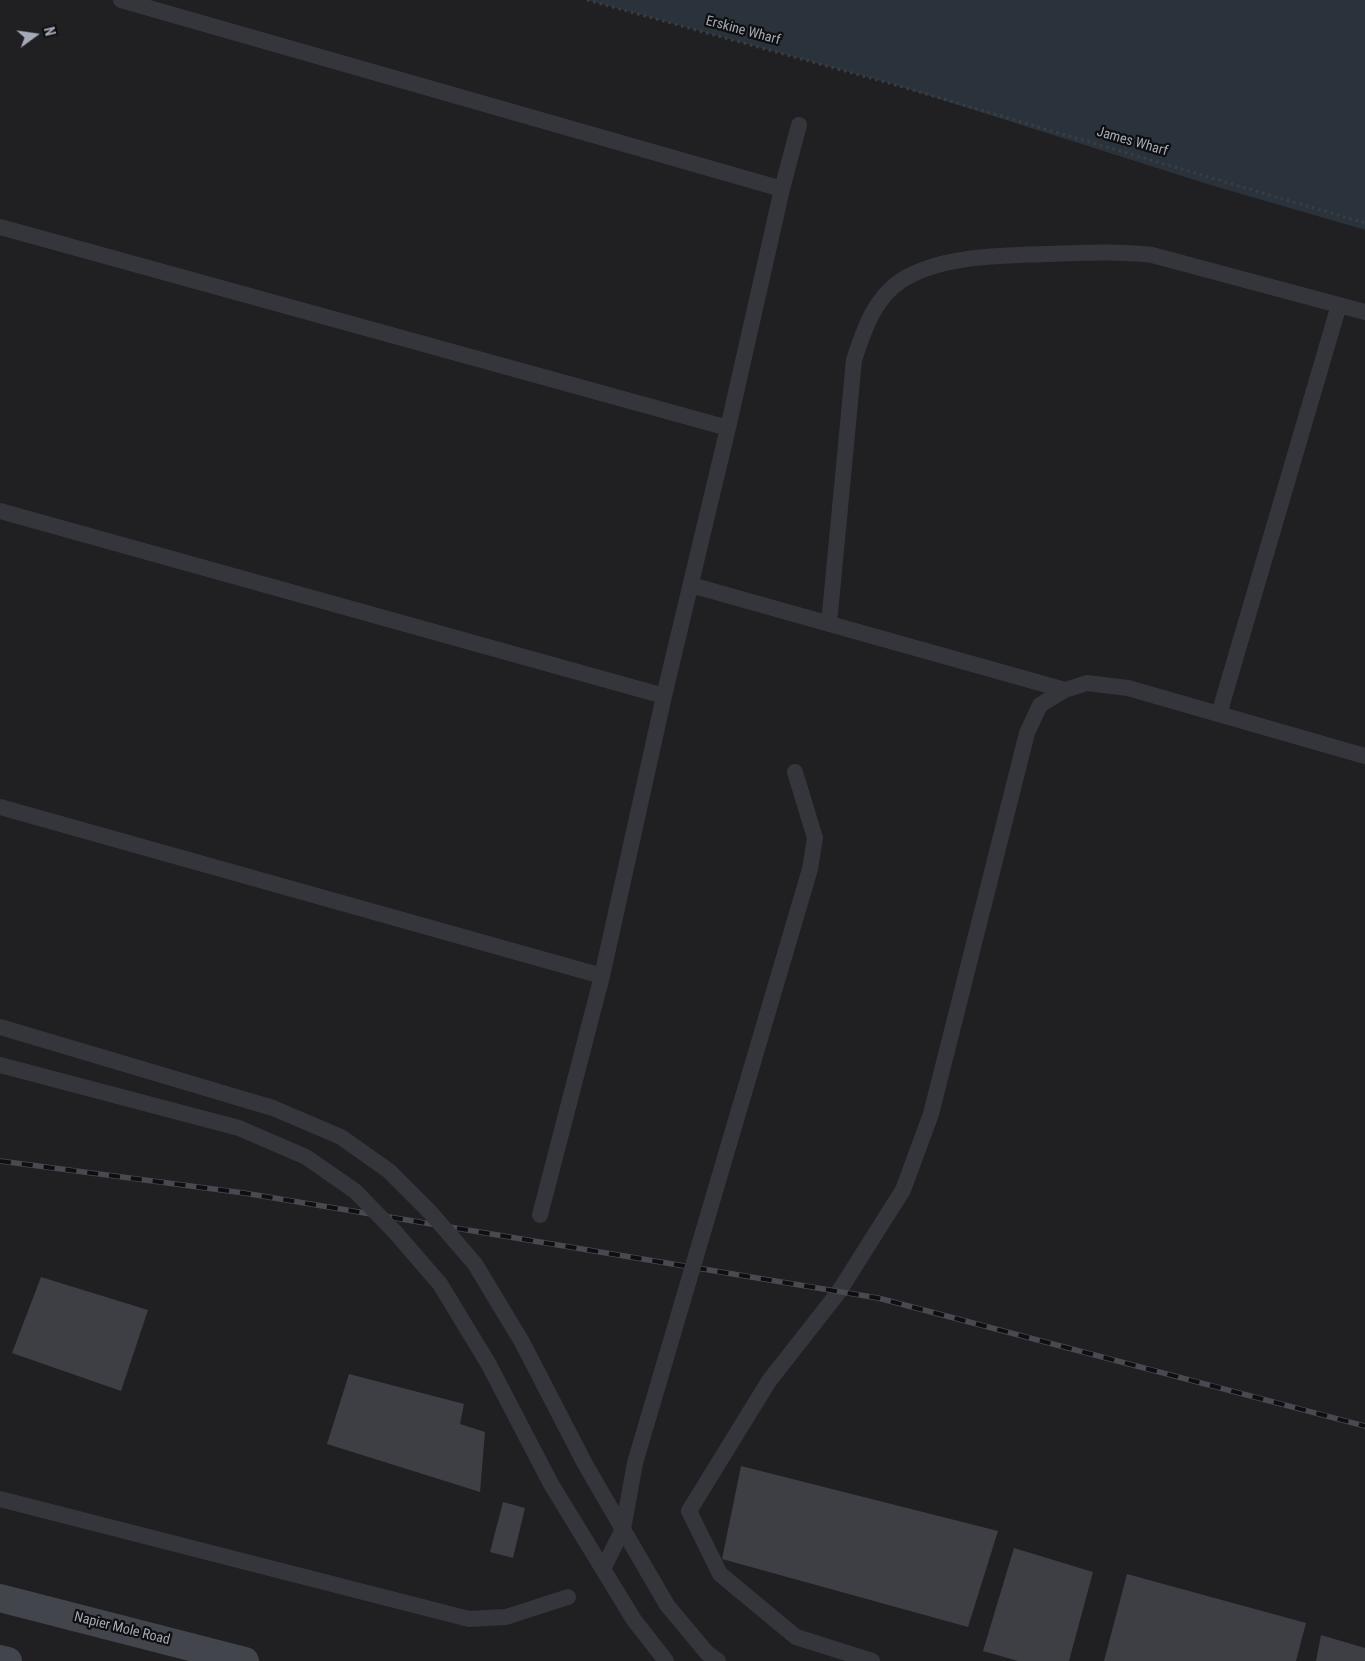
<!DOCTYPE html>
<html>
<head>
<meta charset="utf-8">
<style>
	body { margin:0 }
	#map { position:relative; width:1365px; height:1661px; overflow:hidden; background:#141416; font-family:"Roboto Condensed",sans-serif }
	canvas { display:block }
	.north { position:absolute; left:10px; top:10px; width:50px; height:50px; -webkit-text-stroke:4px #0f0f11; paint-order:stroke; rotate:76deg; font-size:14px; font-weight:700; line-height:20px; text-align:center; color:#a5aab8 }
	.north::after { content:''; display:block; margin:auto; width:18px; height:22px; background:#a5aab8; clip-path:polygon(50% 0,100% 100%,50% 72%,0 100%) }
</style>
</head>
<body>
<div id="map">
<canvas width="1365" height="1661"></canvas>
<div class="north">N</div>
</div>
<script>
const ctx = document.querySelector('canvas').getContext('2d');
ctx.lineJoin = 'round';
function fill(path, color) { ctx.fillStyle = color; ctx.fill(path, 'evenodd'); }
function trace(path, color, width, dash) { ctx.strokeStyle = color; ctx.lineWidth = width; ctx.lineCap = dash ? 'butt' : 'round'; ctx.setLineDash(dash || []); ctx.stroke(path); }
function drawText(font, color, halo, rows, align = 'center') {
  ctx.font = font + ' "Roboto Condensed",sans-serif'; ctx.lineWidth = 4.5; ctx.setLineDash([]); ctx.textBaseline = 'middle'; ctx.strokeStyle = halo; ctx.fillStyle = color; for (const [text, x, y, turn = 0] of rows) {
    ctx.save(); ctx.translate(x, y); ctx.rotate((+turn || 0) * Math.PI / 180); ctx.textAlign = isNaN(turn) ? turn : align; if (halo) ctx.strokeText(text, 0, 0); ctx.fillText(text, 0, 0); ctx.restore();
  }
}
fill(new Path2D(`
	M0 0H587L892 84 1210 185 1365 230V1661H0Z`), '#202023');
fill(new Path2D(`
	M587 0H1365V230L1210 185 892 84Z`), '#2a333b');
fill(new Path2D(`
	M41 1277 148 1310 121 1391 12 1353Z
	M349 1374 464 1404 460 1424 485 1432 480 1492 327 1444Z
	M741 1466 998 1531 968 1627 722 1559Z
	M503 1502 525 1508 513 1558 490 1552Z
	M1014 1548 1093 1572 1069 1661H1018L983 1651Z
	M1127 1574 1306 1623 1296 1661H1104Z
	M1321 1635 1365 1648V1661H1316Z`), '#3e3f44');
trace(new Path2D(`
	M587 0 892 84 1365 223`), '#3b3d43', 3, [2.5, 4]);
trace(new Path2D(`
	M121 0 782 189
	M0 227 728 428
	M0 511 664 696
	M691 585 1065 690
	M829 624 854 360C864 330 874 298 902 280 942 255 1001 256 1046 254 1082 253 1117 251 1152 255L1365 312
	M1219 714 1339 305
	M0 807 602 976
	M540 1215 602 976 664 696 728 428 782 189 799 125
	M0 1499 469 1619 506 1617 568 1597
	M872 1661 796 1637 720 1574 689 1511 769 1381 838 1293 903 1190 931 1114 1027 733 1040 705 1065 690 1087 683 1128 688 1365 756`), '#35363c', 16);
trace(new Path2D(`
	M0 1598 245 1661
	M0 1659 8 1661`), '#43454c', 28);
const rail = new Path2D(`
	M0 1161 244 1193 878 1298 1365 1426`);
trace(rail, '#484a51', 5.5);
trace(rail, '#0f0f11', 4, [11]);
trace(new Path2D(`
	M0 1027 273 1108 341 1137 389 1171 430 1212 475 1264 522 1342 585 1464 667 1605 707 1653 718 1661
	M0 1065 239 1128 306 1157 355 1191 395 1232 440 1284 488 1363 551 1484 634 1620 666 1661
	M603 1569 623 1529 635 1463 810 869 815 838 795 772`), '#35363c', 16);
drawText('14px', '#a5aab8', '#0f0f11', [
	["Erskine Wharf",743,31,15],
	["James Wharf",1132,142,16],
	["Napier Mole Road",122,1629,14]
]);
</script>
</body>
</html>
